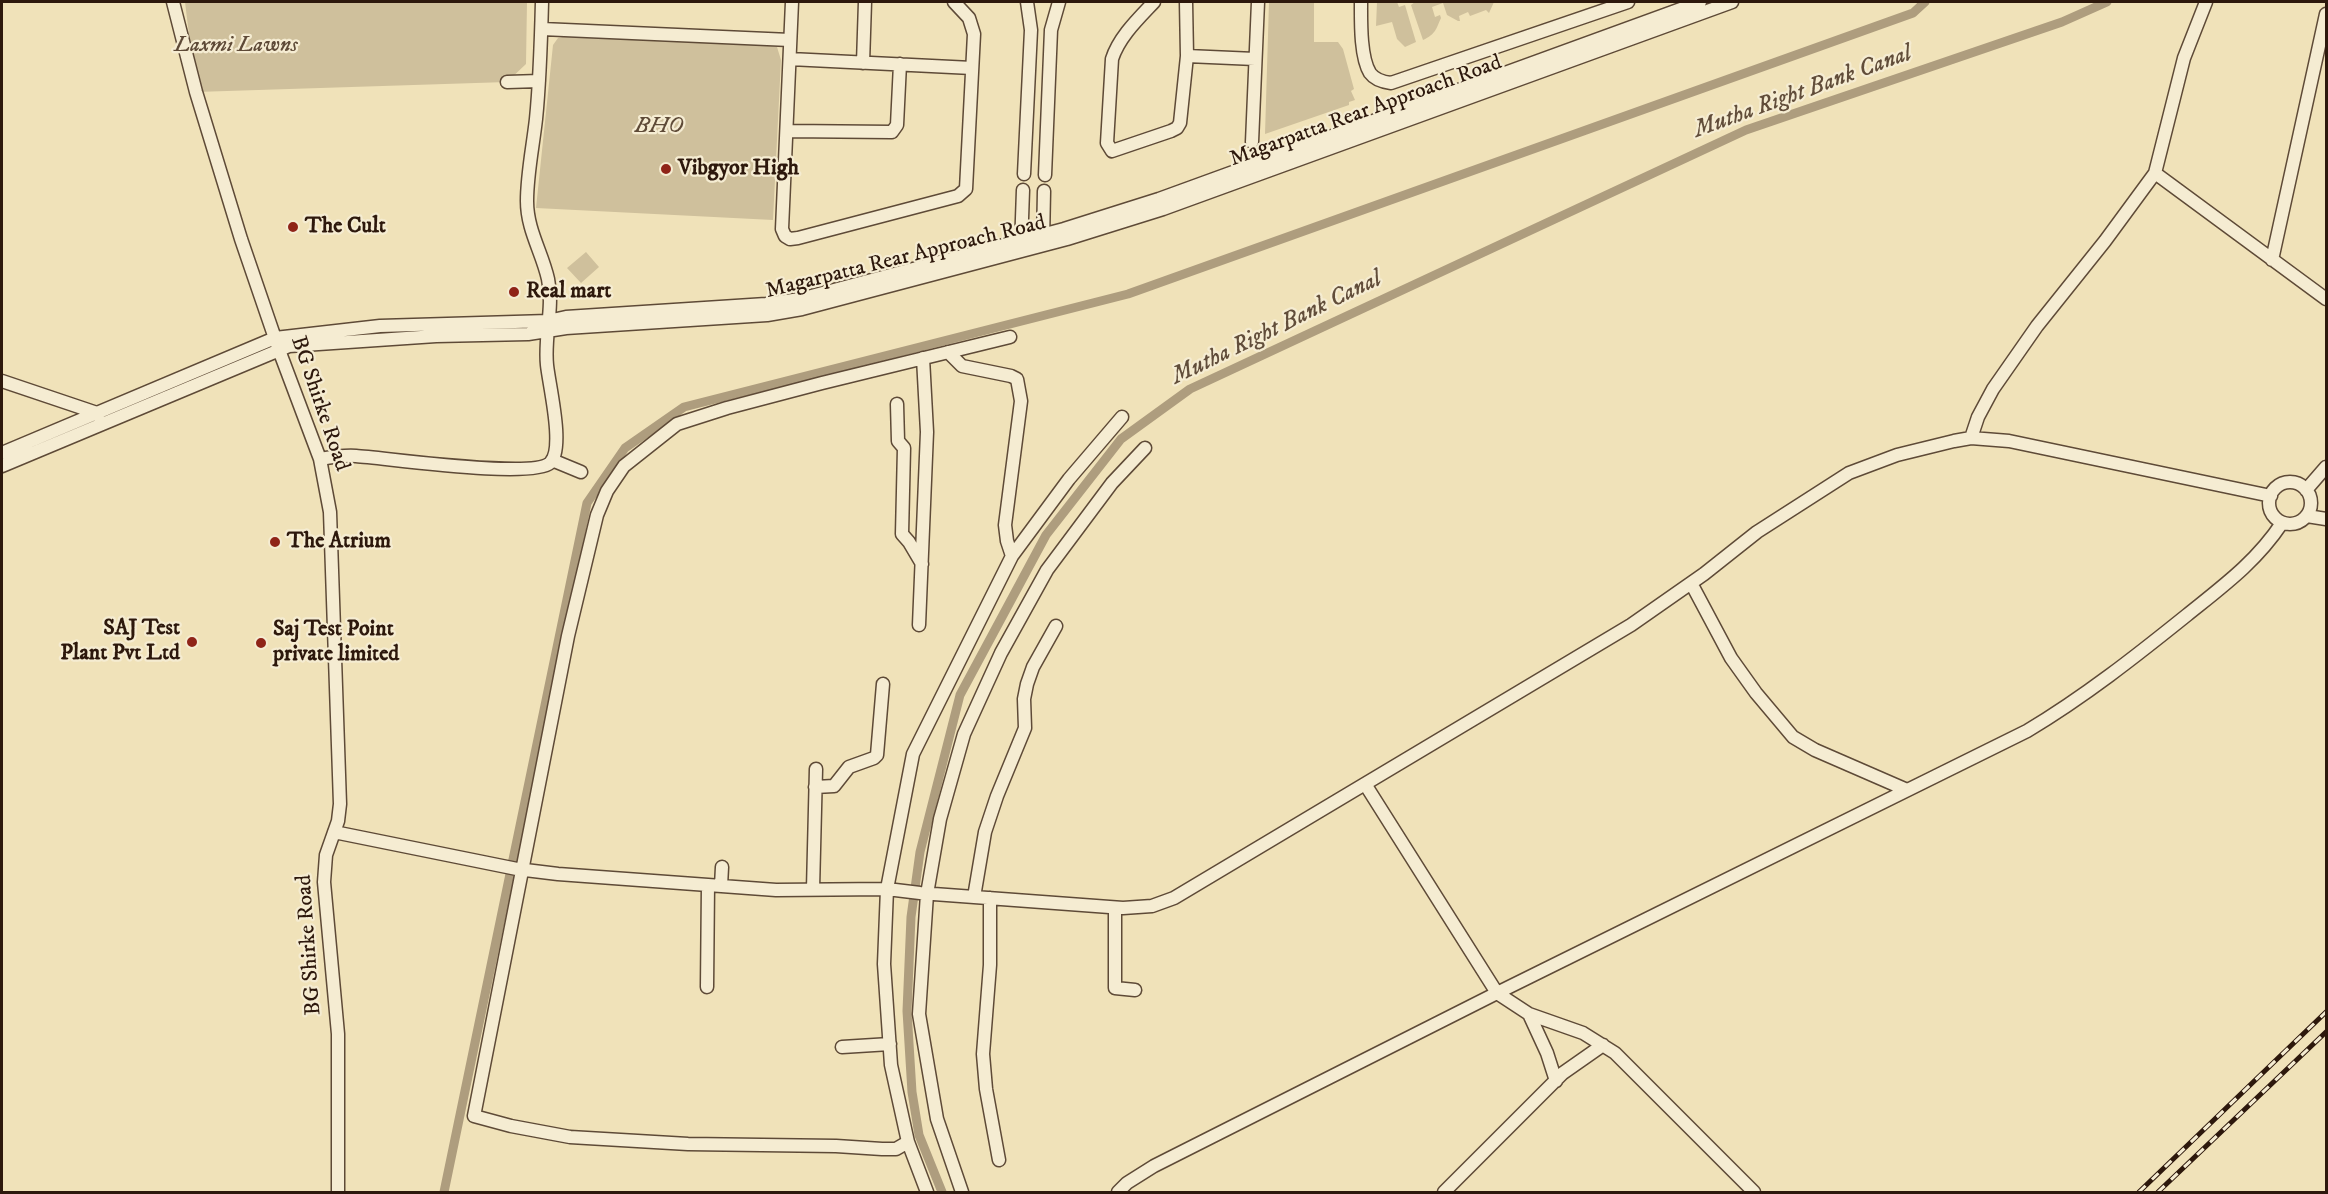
<!DOCTYPE html>
<html>
<head>
<meta charset="utf-8">
<style>
	body { margin:0 }
	#map { position:relative; width:2328px; height:1194px; overflow:hidden; background:#f0e2b9; font-family:"IM FELL DW Pica",serif }
	canvas { display:block }
	.frame { position:absolute; inset:0; border:3px solid #2d180c; pointer-events:none }
</style>
</head>
<body>
<div id="map">
<canvas width="2328" height="1194"></canvas>
<div class="frame"></div>
</div>
<script>
const ctx = document.querySelector('canvas').getContext('2d');
ctx.lineJoin = 'round';
function fill(path, color) { ctx.fillStyle = color; ctx.fill(path, 'evenodd'); }
function trace(path, color, width, dash) { ctx.strokeStyle = color; ctx.lineWidth = width; ctx.lineCap = dash ? 'butt' : 'round'; ctx.setLineDash(dash || []); ctx.stroke(path); }
function drawText(font, color, halo, rows, align = 'center') {
  ctx.font = font + ' "IM FELL DW Pica",serif'; ctx.lineWidth = 4.5; ctx.setLineDash([]); ctx.textBaseline = 'middle'; ctx.strokeStyle = halo; ctx.fillStyle = color; for (const [text, x, y, turn = 0] of rows) {
    ctx.save(); ctx.translate(x, y); ctx.rotate((+turn || 0) * Math.PI / 180); ctx.textAlign = isNaN(turn) ? turn : align; if (halo) ctx.strokeText(text, 0, 0); ctx.fillText(text, 0, 0); ctx.restore();
  }
}
fill(new Path2D(`
	M185 2H527L526 64 507 82 196 92Z
	M1269 2H1314V42H1338L1343 49 1354 89 1351 91 1355 100 1349 102V105L1265 134Z
	M1377 2H1397L1399 7 1405 5 1416 42 1405 47 1397 39 1392 22 1376 26Z
	M1415 2H1494L1489 13 1486 10 1470 16 1468 12 1459 16 1460 21H1458L1447 15 1443 3 1432 7 1435 17 1440 15 1441 18C1436 29 1436 34 1423 40L1411 5Z
	M567 36 766 45 777 47 781 60 773 220 536 208 553 45 558 38Z
	M586 252 599 267 581 283 567 268Z`), '#cfc09c');
trace(new Path2D(`
	M444 1192 587 503 625 448 684 407 1128 294 1913 13 1925 2
	M942 1192 919 1135 912 1092 907 1011 911 917 920 852 960 695 1046 535 1121 439 1190 389 1746 130 2062 22 2107 2`), '#ae9d7e', 9);
const minor = new Path2D(`
	M173 2 196 92 241 239 279 350 320 459 330 512 340 804 338 821 326 855 324 882 338 1034V1192
	M792 2 782 229 785 236 790 239 798 238 958 196 966 189 974 34 969 18 954 2
	M1154 2C1138 19 1119 37 1112 59L1107 143 1112 151 1171 131 1177 128 1180 123 1187 56 1186 2
	M1361 2C1361 20 1360 57 1370 73 1375 80 1383 82 1391 83L1628 2
	M542 29 790 40
	M1187 56 1255 59
	M790 59 972 68
	M863 63 865 2
	M507 82 539 81
	M787 131 892 132 897 125 900 64
	M1252 142 1258 2
	M2155 173 2326 299
	M1024 174 1031 30 1027 2
	M1045 175 1051 30 1059 2
	M1043 241 1044 191
	M1021 247 1023 190
	M2272 260 2326 14
	M948 352 962 366 1011 376 1017 379 1021 401 1005 525 1007 541 1012 556
	M2 381 97 413 98 416
	M897 404 898 441 904 448 902 534 909 542 922 564
	M1971 438 1978 417 1993 389 2037 326 2105 241 2155 173 2184 58 2206 2
	M2 453 275 338 380 326 548 321 566 317 766 304 800 299 1064 229 1159 199 1700 2
	M320 459C332 457 344 455 356 456 387 458 532 479 550 463 565 449 549 385 547 365 544 336 554 308 548 279 542 252 527 230 527 201 527 174 533 146 536 119 540 80 541 41 542 2
	M552 460 581 472
	M2 466 289 346 436 336 528 334 566 328 767 315 802 309 1067 239 1163 209 1732 2
	M2269 503a21 21 0 1 1 42 0a21 21 0 1 1-42 0Z
	M2306 490 2326 467
	M2307 516 2326 519
	M1691 583 1731 658 1756 693 1793 737 1815 750 1907 790
	M919 625 927 432 923 358
	M1365 784 1497 993 1529 1014 1583 1033 1615 1053 1754 1192
	M815 787 834 786 849 767 874 758 877 755 883 684
	M334 832 517 869 558 874 776 890 887 889 920 893 1123 908 1152 906 1174 898 1631 625 1704 574 1757 532 1849 473 1897 455 1954 441 1971 438 2009 441 2271 496
	M721 886 722 867
	M813 889 816 769
	M974 897 985 832 997 796 1025 728 1024 699 1027 684 1033 667 1056 626
	M990 898V965L983 1054 986 1089 999 1160
	M1115 908V988L1135 990
	M707 987 708 885
	M1529 1014 1547 1053 1556 1081
	M842 1047 890 1044
	M908 1142 896 1149H882L836 1146 688 1144 570 1137 511 1126 474 1116 568 636 597 515 607 491 624 466 677 424 727 408 822 383 1010 337
	M927 1192 908 1142 891 1065 884 964 887 889 913 754 1012 556 1069 479 1122 417
	M962 1192 937 1119 919 1014 927 894 940 819 964 734 1001 653 1047 570 1112 483 1145 448
	M1118 1192 1127 1183 1154 1166 1497 993 2027 731C2084 697 2136 656 2187 615 2223 586 2256 562 2282 523
	M1444 1192 1563 1073 1603 1045`);
trace(minor, '#5e4a37', 15);
trace(minor, '#f5ecd2', 12);
const rail = new Path2D(`
	M2139 1192 2326 1012
	M2158 1192 2326 1032`);
trace(rail, '#2d180c', 5);
trace(rail, '#f5ecd2', 3, [9]);
for (const [x, y, r, color] of [
	[666,169,6,"#8f2418"],
	[293,227,6,"#8f2418"],
	[514,292,6,"#8f2418"],
	[275,542,6,"#8f2418"],
	[192,642,6,"#8f2418"],
	[261,643,6,"#8f2418"]
]) { const dot = new Path2D(); dot.arc(x, y, r, 0, 2 * Math.PI); ctx.fillStyle = color; ctx.fill(dot); trace(dot, '#f5ecd2', 2); }
drawText('italic 22px', '#5e4a37', '#f5ecd2', [
	["Laxmi Lawns",236,46],
	["BHO",659,127]
]);
drawText('22px', '#2d180c', '#f5ecd2', [
	["Magarpatta Rear Approach Road",1366,112,-20],
	["Magarpatta Rear Approach Road",906,258,-14],
	["BG Shirke Road",319,404,71],
	["BG Shirke Road",310,945,-94]
]);
drawText('bold 22px', '#2d180c', '#f5ecd2', [
	["Vibgyor High",678,169],
	["The Cult",305,227],
	["Real mart",526,292],
	["The Atrium",287,542],
	["SAJ Test",180,629,"right"],
	["Plant Pvt Ltd",180,654,"right"],
	["Saj Test Point",273,630],
	["private limited",273,655]
], 'left');
drawText('italic 24px', '#614d3a', '#f5ecd2', [
	["Mutha Right Bank Canal",1803,93,-20],
	["Mutha Right Bank Canal",1277,329,-26]
]);
</script>
</body>
</html>
